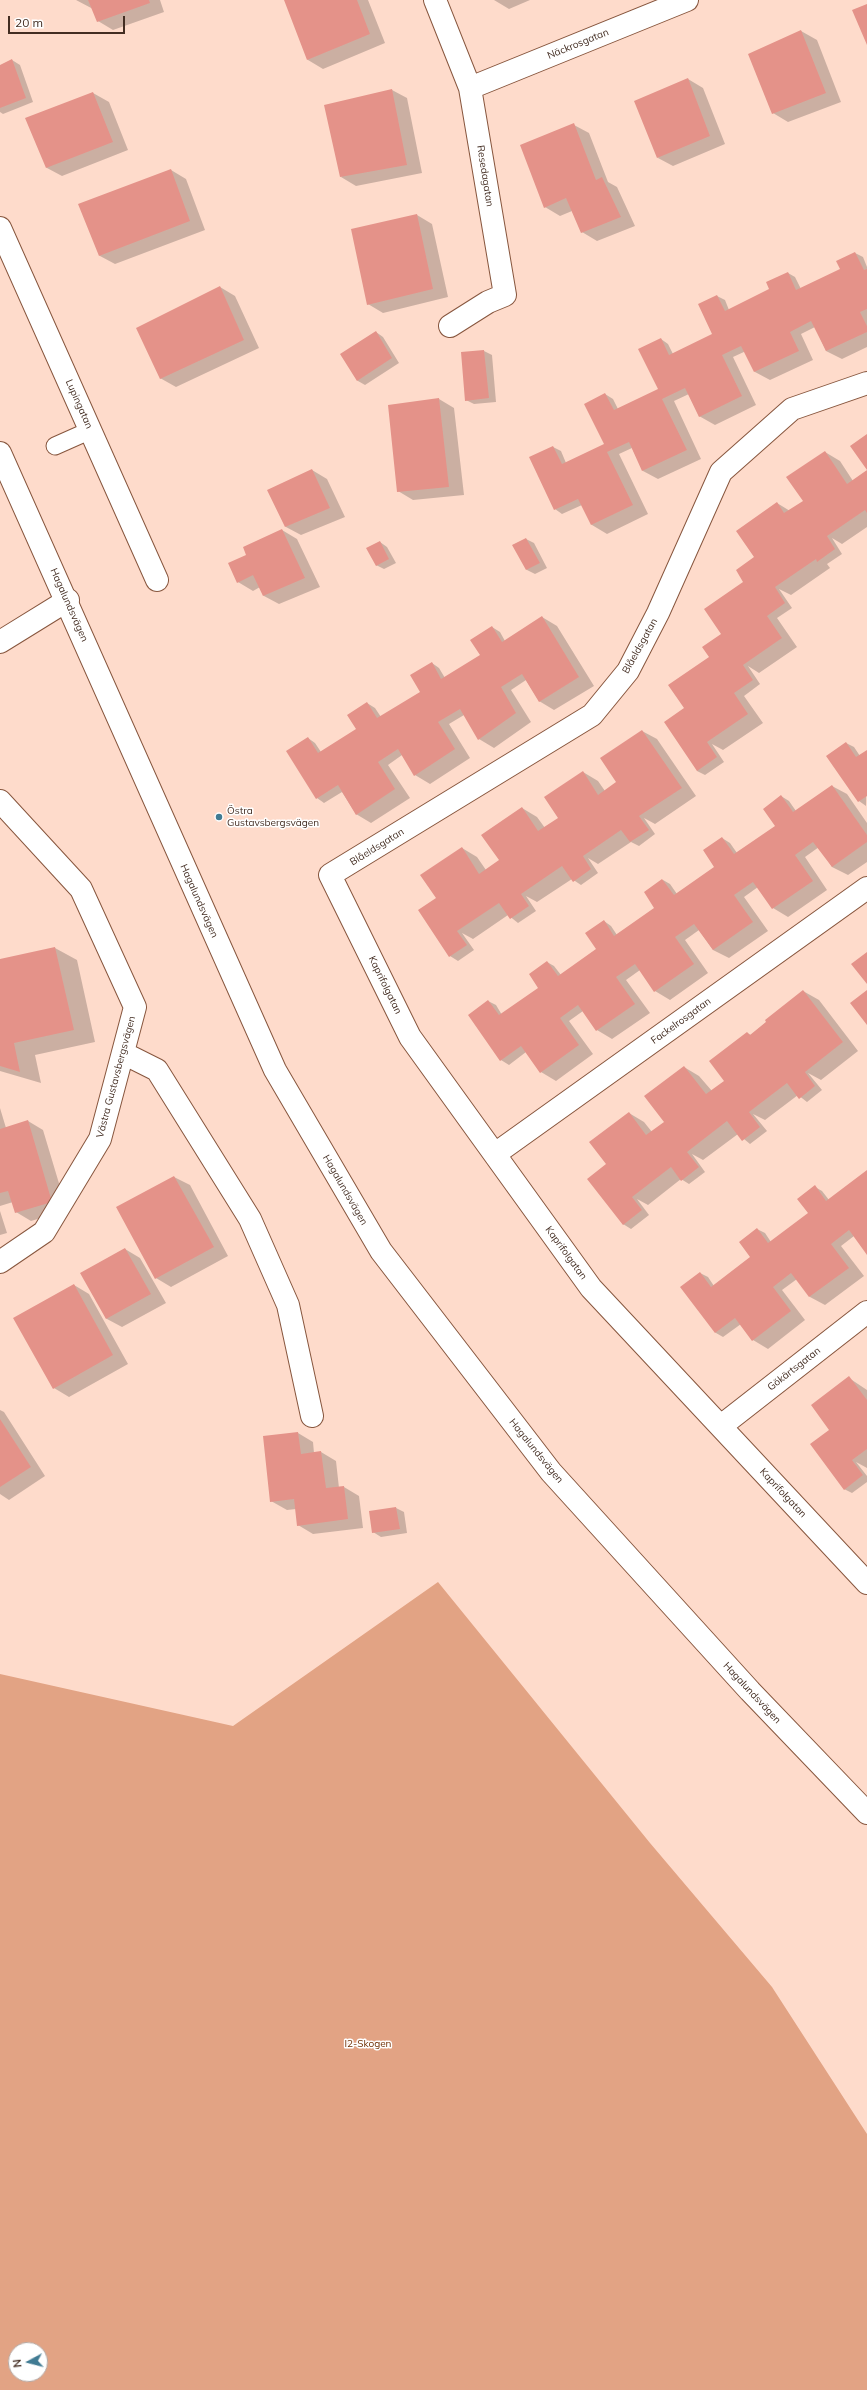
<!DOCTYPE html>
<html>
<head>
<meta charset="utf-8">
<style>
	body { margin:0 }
	#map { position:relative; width:867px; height:2390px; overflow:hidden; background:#fedbcb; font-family:Mulish,sans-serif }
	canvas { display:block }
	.north { position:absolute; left:8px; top:2342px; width:40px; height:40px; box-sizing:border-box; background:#fff; border:1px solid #b4aba7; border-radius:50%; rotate:263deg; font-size:11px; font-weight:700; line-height:16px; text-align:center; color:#432d22 }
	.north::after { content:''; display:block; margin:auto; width:14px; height:18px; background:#407b93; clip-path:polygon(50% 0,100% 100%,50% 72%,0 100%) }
	.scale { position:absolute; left:8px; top:16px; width:117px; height:18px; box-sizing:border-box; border:2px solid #432d22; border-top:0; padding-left:5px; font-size:12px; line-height:14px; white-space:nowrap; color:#432d22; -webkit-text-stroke:3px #fff; paint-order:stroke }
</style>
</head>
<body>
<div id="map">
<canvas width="867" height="2390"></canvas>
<div class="north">N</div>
<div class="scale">20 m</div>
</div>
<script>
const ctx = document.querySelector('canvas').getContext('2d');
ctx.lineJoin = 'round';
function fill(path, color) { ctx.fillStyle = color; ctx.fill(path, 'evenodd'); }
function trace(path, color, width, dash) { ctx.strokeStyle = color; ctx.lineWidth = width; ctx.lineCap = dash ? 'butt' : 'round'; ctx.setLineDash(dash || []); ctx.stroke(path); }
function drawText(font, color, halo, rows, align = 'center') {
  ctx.font = font + ' Mulish,sans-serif'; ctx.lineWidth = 3; ctx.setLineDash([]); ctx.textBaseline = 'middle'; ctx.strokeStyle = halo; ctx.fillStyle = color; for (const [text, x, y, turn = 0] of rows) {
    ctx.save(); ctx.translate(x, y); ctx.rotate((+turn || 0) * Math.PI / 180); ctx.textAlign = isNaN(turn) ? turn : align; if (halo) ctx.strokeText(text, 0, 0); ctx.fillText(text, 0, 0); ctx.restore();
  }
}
fill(new Path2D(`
	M438 1582 650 1843 772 1987 867 2134V2390H0V1674L233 1726ZM16 2350H40V2374H16Z`), '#e2a384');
fill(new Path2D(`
	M76 0H160L164 12 113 30 98 21 93 9Z
	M285 0H368L385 43 323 69 308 60Z
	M494 0H530L509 9Z
	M801 31 817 40 841 102 788 122 773 113Z
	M12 60 20 65 33 102 3 114 0 112V66Z
	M688 79 703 88 725 144 673 166 658 158Z
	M392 90 407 98 422 173 356 186 341 177Z
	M93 93 109 102 128 150 62 176 47 168 26 119Z
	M574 125 589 133 608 182 617 187 635 226 597 241 582 232 572 211 560 216 545 207Z
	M171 170 186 179 205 230 115 264 100 256 80 205Z
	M417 215 432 224 448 297 383 313 368 304Z
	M855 253 863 257 867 267V347L842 359 826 351 815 327 801 334 813 360 770 380 755 372 746 351 733 357 756 405 715 425 699 416 689 394 674 401 701 459 658 479 643 471 632 448 619 454 648 514 607 534 592 525 582 505 562 514 555 509 553 447 561 451 566 463 605 445V394L613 399 618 409 659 390 661 339 668 344 673 354 712 336 717 296 725 300 729 310 771 290 788 273 795 277 801 289 840 270Z
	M220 287 235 296 259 348 176 387 160 378Z
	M376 332 383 337 399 363 365 385 358 381 342 354Z
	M484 351 492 355 496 402 474 404 466 400Z
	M439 399 454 408 464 495 413 500 398 491 389 406Z
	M825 452 840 461 853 481 867 471V527L842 544 832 538 842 554 827 564 830 568 791 595 779 589 792 608 777 618 797 647 759 673 748 666 760 684 744 696 763 723 723 750 712 744 724 762 705 775 697 771 685 709 721 635 777 503 790 511 803 502Z
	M312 470 327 479 345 517 301 535 286 527 269 490Z
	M282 530 297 539 320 587 279 604 264 596 260 587 253 591 238 582 247 556Z
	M526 539 534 543 547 568 535 574 527 570 513 545Z
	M380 542 387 547 396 563 384 569 376 565Z
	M542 617 557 626 594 686 554 710 539 701 526 680 511 690 531 722 494 748 479 739 464 715 449 724 470 758 430 784 415 775 402 755 388 765 410 798 371 823 356 814 342 792 324 803 317 798 308 738 315 743 321 752 356 730 367 703 375 708 381 717 421 692 432 663 439 668 445 678 481 655 492 627 500 632 505 641Z
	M642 731 657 739 696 796 655 824 644 818 655 834 639 846 631 842 598 864 588 858 598 873 581 885 572 879 537 902 526 896 536 911 518 923 508 915 473 939 462 933 474 950 458 961 450 956 436 900 462 848 477 857 486 870 500 861 522 808 537 817 545 828 558 819 583 772 598 781 605 791 616 784Z
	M846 743 854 747 860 756 867 751 866 806 859 801Z
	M832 786 847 794 867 823V862L848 875 832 867 819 847 805 857 827 890 788 917 773 908 758 887 744 897 768 931 729 958 713 950 699 930 685 940 708 973 670 1000 655 991 640 970 626 980 650 1013 612 1039 597 1030 583 1011 569 1021 593 1054 556 1081 541 1072 526 1052 509 1065 501 1060 488 1001 496 1005 502 1015 538 989 547 962 554 966 561 975 597 949 604 921 611 926 617 935 654 909 663 880 670 884 677 894 714 868 722 838 730 843 737 853 778 829 781 796 789 801 796 811Z
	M55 948 77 960 95 1042 35 1055 41 1083 0 1071V960Z
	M803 991 819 1000 858 1051 821 1080 808 1073 822 1090 807 1102 798 1095 765 1120 753 1114 767 1131 750 1144 738 1134 703 1160 692 1154 705 1172 689 1184 681 1179 648 1205 637 1199 649 1215 631 1229 623 1224 606 1165 629 1113 644 1122 652 1132 665 1122 684 1067 699 1076 712 1091 724 1082 747 1033 751 1035Z
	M0 1108 6 1128 28 1121 43 1130 67 1210 31 1221 16 1212 13 1202 0 1206Z
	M867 1171V1253L854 1236 841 1246 864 1276 825 1305 810 1297 797 1279 782 1290 805 1320 768 1349 753 1340 741 1324 723 1337 716 1333 682 1287 700 1273 708 1277 714 1286 752 1258 757 1229 765 1233 771 1242 810 1213 815 1187 822 1191 829 1200Z
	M174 1177 190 1185 228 1256 171 1287 156 1278 118 1208Z
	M0 1211 7 1233 0 1235Z
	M125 1249 140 1258 166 1303 122 1327 107 1319 82 1273Z
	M74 1285 89 1294 128 1364 69 1397 54 1388Z
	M849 1378 867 1390V1468L856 1462 867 1476V1482L852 1493 844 1489 829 1431Z
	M0 1410 4 1412 45 1476 9 1500 0 1494Z
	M298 1433 313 1442 314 1453 321 1452 336 1461 339 1488 344 1487 359 1496 363 1528 313 1534 298 1525 296 1509 287 1510 271 1501Z
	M396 1508 404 1512 407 1533 381 1537 373 1532Z`), '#0003');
fill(new Path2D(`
	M88 0H149L150 3 97 22Z
	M284 0H357L370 34 307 60Z
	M867 4V45L852 10Z
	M801 30 826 93 772 114 748 54Z
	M12 59 26 98 0 108V65Z
	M688 78 710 136 657 158 634 101Z
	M392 89 407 165 340 177 324 105Z
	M93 92 113 142 46 168 25 118Z
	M574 123 596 180 602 177 621 217 581 233 566 198 544 208 520 145Z
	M171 169 190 221 99 256 78 204Z
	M417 214 433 289 367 305 351 229Z
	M855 252 864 270 867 269V309L860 312 867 326V332L826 351 811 321 790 332 799 351 754 372 741 346 722 355 742 396 699 417 685 388 662 399 687 450 642 471 629 442 607 452 633 505 591 525 578 499 554 510 529 457 553 446 562 464 604 444 584 404 605 393 614 410 658 389 638 349 661 338 669 355 712 334 698 304 717 295 725 311 769 289 766 282 788 272 796 290 840 269 836 261Z
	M220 286 244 340 160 379 136 328Z
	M376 331 392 358 357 381 340 354Z
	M484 350 489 398 465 401 461 352Z
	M439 398 449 487 397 492 388 405Z
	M867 434V513L865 510 827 536 835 549 817 562 816 559 775 587 785 603 767 616 782 638 743 665 753 680 734 693 748 714 707 742 717 757 697 771 664 722 684 708 668 685 709 657 702 647 721 634 704 609 743 582 736 570 754 557 736 531 777 502 784 513 803 501 786 477 825 451 847 484 867 470 850 446Z
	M312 469 330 508 285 527 267 490Z
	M282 529 305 578 263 596 253 575 237 583 228 563 246 555 243 547Z
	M526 538 540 563 526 570 512 545Z
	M380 541 389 559 376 566 366 548Z
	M542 616 579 677 539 702 522 674 501 687 516 713 478 740 460 709 438 722 455 749 414 776 398 749 378 762 395 789 356 815 338 785 316 799 286 751 308 737 318 753 356 729 347 715 367 702 377 718 420 692 410 675 432 662 441 679 480 655 470 640 492 626 502 642Z
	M642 730 682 788 639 816 649 830 630 842 621 830 583 856 591 869 573 882 562 866 521 894 529 906 510 919 499 903 457 931 467 945 449 957 418 910 436 898 420 875 462 847 479 874 499 860 481 835 522 807 538 831 558 818 544 797 583 771 598 795 616 782 600 758Z
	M846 742 856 757 867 750V796L858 802 826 756Z
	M832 785 867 835V842L832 867 813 842 795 855 813 881 772 909 753 882 734 895 753 922 713 950 694 924 675 937 694 964 654 992 635 964 616 977 635 1004 596 1031 578 1005 560 1018 579 1045 540 1073 521 1046 500 1061 468 1015 488 1000 499 1015 538 988 529 974 547 961 558 976 596 949 585 933 604 920 614 936 654 908 644 892 662 879 674 895 714 867 703 850 722 837 734 854 775 826 763 809 781 795 793 812Z
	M55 947 74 1030 14 1043 20 1072 0 1066V959Z
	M867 952V984L851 964Z
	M803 990 843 1042 805 1072 815 1086 799 1099 787 1083 749 1112 760 1127 742 1141 727 1121 687 1152 699 1167 681 1181 671 1167 632 1197 642 1210 623 1225 587 1179 606 1164 589 1142 629 1112 646 1135 664 1122 644 1096 684 1066 706 1094 724 1081 709 1061 747 1032 750 1035 766 1022 765 1020Z
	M867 990V1025L850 1003Z
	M28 1120 52 1202 15 1213 8 1191 0 1193V1129Z
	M867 1170V1255L849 1230 831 1244 849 1268 809 1297 791 1273 773 1287 791 1311 752 1341 735 1318 715 1333 680 1287 700 1272 711 1287 750 1257 739 1242 757 1228 768 1243 808 1213 797 1199 815 1185 826 1201Z
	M174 1176 214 1247 155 1279 116 1207Z
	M125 1248 151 1294 106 1319 80 1273Z
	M74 1284 113 1355 53 1389 13 1318Z
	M849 1376 867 1400V1449L852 1460 863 1475 844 1490 810 1444 829 1430 811 1405Z
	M0 1419 31 1467 0 1487Z
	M298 1432 301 1454 321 1451 326 1488 344 1486 348 1519 297 1526 294 1499 270 1502 263 1436Z
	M396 1507 400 1529 372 1533 369 1511Z`), '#e49289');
const lane = new Path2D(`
	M55 446 91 430`);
const street = new Path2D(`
	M435 0 470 88 505 295 488 302 450 326
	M470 88 687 0
	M0 228 157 580
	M867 383 792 409 721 472 658 613 628 671 592 715 330 875 410 1037 591 1288 867 1583
	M0 642 68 600
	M0 801 81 889 135 1007 100 1139 44 1232 0 1262
	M123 1053 157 1070 250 1219 288 1305 312 1416
	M495 1154 867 888
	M721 1426 867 1312`);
const secondary = new Path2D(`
	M0 453 275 1070 381 1251 551 1472 750 1691 867 1813`);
trace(lane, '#87563e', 19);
trace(street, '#87563e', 24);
trace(secondary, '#87563e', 24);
trace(lane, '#fff', 17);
trace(street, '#fff', 22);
trace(secondary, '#fff', 22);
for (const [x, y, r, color] of [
	[219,817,4,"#407b93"]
]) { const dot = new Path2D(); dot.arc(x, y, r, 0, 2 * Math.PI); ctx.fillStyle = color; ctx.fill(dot); trace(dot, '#fff', 1.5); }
drawText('10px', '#432d22', '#fff', [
	["Näckrosgatan",578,44,-22],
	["Resedagatan",485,176,81],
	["Lupingatan",79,404,66],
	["Hagalundsvägen",69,605,66],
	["Blåeldsgatan",640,646,-61],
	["Blåeldsgatan",377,847,-32],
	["Hagalundsvägen",199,901,66],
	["Kaprifolgatan",385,985,64],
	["Fackelrosgatan",681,1021,-36],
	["Västra Gustavsbergsvägen",116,1077,-75],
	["Hagalundsvägen",345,1190,60],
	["Kaprifolgatan",566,1253,54],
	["Gökärtsgatan",794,1369,-38],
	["Hagalundsvägen",536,1451,51],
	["Kaprifolgatan",783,1493,47],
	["Hagalundsvägen",752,1693,47]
]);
drawText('10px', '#432d22', '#fff', [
	["Östra",227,811],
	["Gustavsbergsvägen",227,823]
], 'left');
drawText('10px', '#6f2e02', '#fff', [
	["I2-Skogen",368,2044]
]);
</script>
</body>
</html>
